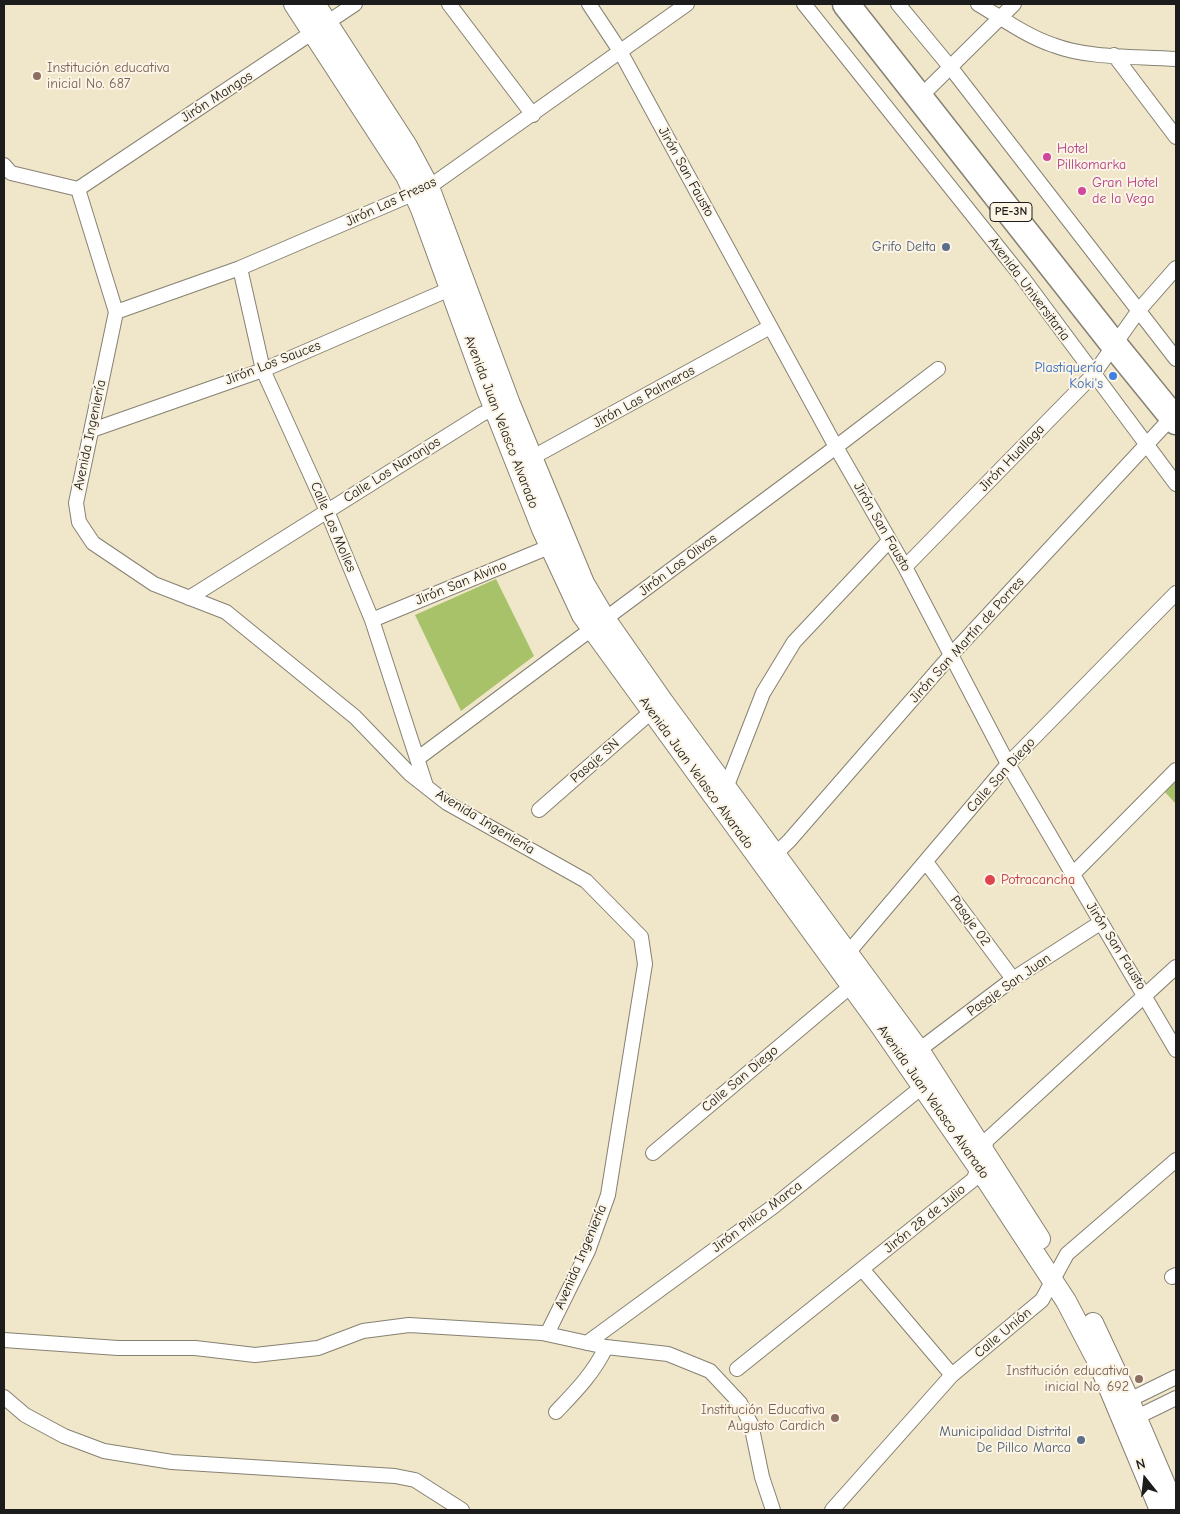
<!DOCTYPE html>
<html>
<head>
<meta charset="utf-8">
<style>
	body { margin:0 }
	#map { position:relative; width:1180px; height:1514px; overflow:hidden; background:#f0e6c9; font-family:"Comic Neue",sans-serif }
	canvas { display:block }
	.frame { position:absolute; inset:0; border:5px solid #1c1c1c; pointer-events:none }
	.north { position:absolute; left:1120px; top:1454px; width:50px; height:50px; -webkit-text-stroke:4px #fcf5e5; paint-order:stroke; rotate:344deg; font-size:14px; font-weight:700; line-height:20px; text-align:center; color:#1c1c1c }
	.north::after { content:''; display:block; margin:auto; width:18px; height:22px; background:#1c1c1c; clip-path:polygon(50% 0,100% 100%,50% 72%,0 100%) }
</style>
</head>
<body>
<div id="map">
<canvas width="1180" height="1514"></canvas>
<div class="frame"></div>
<div class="north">N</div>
</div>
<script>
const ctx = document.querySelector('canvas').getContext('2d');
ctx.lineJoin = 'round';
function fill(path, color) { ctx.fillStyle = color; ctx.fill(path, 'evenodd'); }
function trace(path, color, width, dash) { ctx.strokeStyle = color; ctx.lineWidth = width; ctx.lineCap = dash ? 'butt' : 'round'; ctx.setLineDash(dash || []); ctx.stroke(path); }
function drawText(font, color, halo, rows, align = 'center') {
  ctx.font = font + ' "Comic Neue",sans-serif'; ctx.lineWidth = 4; ctx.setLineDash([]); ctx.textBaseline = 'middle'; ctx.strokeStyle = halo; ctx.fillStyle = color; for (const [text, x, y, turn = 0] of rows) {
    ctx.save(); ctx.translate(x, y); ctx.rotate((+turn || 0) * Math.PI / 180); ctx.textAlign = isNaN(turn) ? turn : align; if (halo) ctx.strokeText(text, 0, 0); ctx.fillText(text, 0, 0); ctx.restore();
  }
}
fill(new Path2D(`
	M496 579 534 656 461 711 415 615Z
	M1176 777V804L1163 790Z`), '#a7c269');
const street = new Path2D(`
	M449 4 533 115
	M589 4 620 51 836 447 905 567 1008 764 1176 1050
	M804 4 1022 277 1176 484
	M898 4 951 68 1176 359
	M978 4C1002 18 1026 36 1053 45 1089 59 1138 56 1176 59
	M1114 55 1176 137
	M920 97 1014 4
	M4 165 11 173 78 189
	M78 189 116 312 76 503 79 522 93 543 154 584 226 612 355 717 410 774 447 803 586 881 641 937 645 964 608 1195 588 1251 547 1334
	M78 189 355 4
	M240 268 263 370 327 511 372 620 426 786
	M116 312 240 268 429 187 687 4
	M92 430 263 370 450 289
	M524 462 770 327
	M905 567 1093 375 1139 310 1176 268
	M189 598 482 414 495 409
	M372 620 549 547
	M417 759 836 447 938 369
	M726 788 763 693 794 642 889 541
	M539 810 651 712
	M769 860 789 841 951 655 1173 416
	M926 862 1013 979
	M1072 875 1176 770
	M842 960 1008 764 1176 593
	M919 1050 1013 979 1100 923
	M653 1153 851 986
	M862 1269 952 1375
	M1172 1277 1176 1275
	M4 1340 118 1348H195L255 1355 318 1348 363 1331 409 1325 542 1333 606 1347 668 1354 710 1371 740 1403 751 1424 762 1477 773 1510
	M587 1343 774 1206 922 1087
	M737 1369 974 1179 987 1140 1176 967
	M4 1397 25 1415 64 1436 104 1451 172 1462 395 1476 415 1480 462 1510
	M1121 1404 1176 1377
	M556 1412C575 1392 594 1373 606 1347
	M1129 1421 1176 1398
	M832 1510 952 1375 1042 1300 1067 1254 1176 1160`);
const secondary = new Path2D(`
	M294 4 406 176 421 209 487 390 542 529 582 615 877 1021 978 1167 1066 1301 1099 1364 1160 1510
	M315 4 407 146 429 187 510 404 584 583 606 620 664 703 919 1050 1040 1239
	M1093 1323 1129 1400 1176 1510`);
const highway = new Path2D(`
	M846 4 1115 346 1176 421`);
trace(street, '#868172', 16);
trace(secondary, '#868172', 22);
trace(highway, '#868172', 29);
trace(street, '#fff', 14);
trace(secondary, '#fff', 20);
trace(highway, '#fff', 26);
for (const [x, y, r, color] of [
	[37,76,5,"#8d6e63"],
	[1047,157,5,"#d1479c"],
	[1082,191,5,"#d1479c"],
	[946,247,5,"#5c6f8a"],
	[1113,376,5,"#3f7fe0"],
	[990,880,6,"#e0444e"],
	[1139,1379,5,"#8d6e63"],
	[835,1418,5,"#8d6e63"],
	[1081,1440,5,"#5c6f8a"]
]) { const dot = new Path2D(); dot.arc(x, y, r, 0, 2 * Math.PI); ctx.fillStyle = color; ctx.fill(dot); trace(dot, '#fcf5e5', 2); }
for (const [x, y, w] of [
	[1011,212,42]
]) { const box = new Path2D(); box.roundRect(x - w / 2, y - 9.5, w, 19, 4); ctx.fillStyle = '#fcf5e5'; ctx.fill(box); trace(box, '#1c1c1c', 1); }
drawText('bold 12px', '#1c1c1c', null, [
	["PE-3N",1011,212]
]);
drawText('14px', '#785e54', '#fcf5e5', [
	["Institución educativa",47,68,"left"],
	["inicial No. 687",47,84,"left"],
	["Institución educativa",1129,1371],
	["inicial No. 692",1129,1387],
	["Institución Educativa",825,1410],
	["Augusto Cardich",825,1426]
], 'right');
drawText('14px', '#1c1c1c', '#fcf5e5', [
	["Jirón Mangos",217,97,-33],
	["Jirón San Fausto",686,172,61],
	["Jirón Las Fresas",391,202,-25],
	["Avenida Universitaria",1029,289,53],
	["Jirón Los Sauces",273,363,-21],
	["Jirón Las Palmeras",644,397,-29],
	["Avenida Juan Velasco Alvarado",501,422,69],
	["Avenida Ingeniería",90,435,-78],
	["Jirón Huallaga",1012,458,-46],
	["Calle Los Naranjos",392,470,-32],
	["Calle Los Molles",333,527,67],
	["Jirón San Fausto",882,527,60],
	["Jirón Los Olivos",678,565,-37],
	["Jirón San Alvino",461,583,-22],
	["Jirón San Martín de Porres",967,640,-48],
	["Pasaje SN",595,761,-41],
	["Avenida Juan Velasco Alvarado",696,773,54],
	["Calle San Diego",1001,775,-48],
	["Avenida Ingeniería",485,822,31],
	["Pasaje 02",970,921,54],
	["Jirón San Fausto",1116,946,58],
	["Pasaje San Juan",1009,985,-35],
	["Calle San Diego",740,1079,-40],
	["Avenida Juan Velasco Alvarado",933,1102,55],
	["Jirón Pillco Marca",757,1217,-37],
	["Jirón 28 de Julio",925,1219,-39],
	["Avenida Ingeniería",581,1257,-67],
	["Calle Unión",1003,1333,-40]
]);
drawText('14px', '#b23c85', '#fcf5e5', [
	["Hotel",1057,149],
	["Pillkomarka",1057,165],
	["Gran Hotel",1092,183],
	["de la Vega",1092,199]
], 'left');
drawText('14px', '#4e5e75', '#fcf5e5', [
	["Grifo Delta",936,247],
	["Municipalidad Distrital",1071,1432],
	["De Pillco Marca",1071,1448]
], 'right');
drawText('14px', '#366cbe', '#fcf5e5', [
	["Plastiquería",1103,368],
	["Koki's",1103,384]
], 'right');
drawText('14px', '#be3a42', '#fcf5e5', [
	["Potracancha",1001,880]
], 'left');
</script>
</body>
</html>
